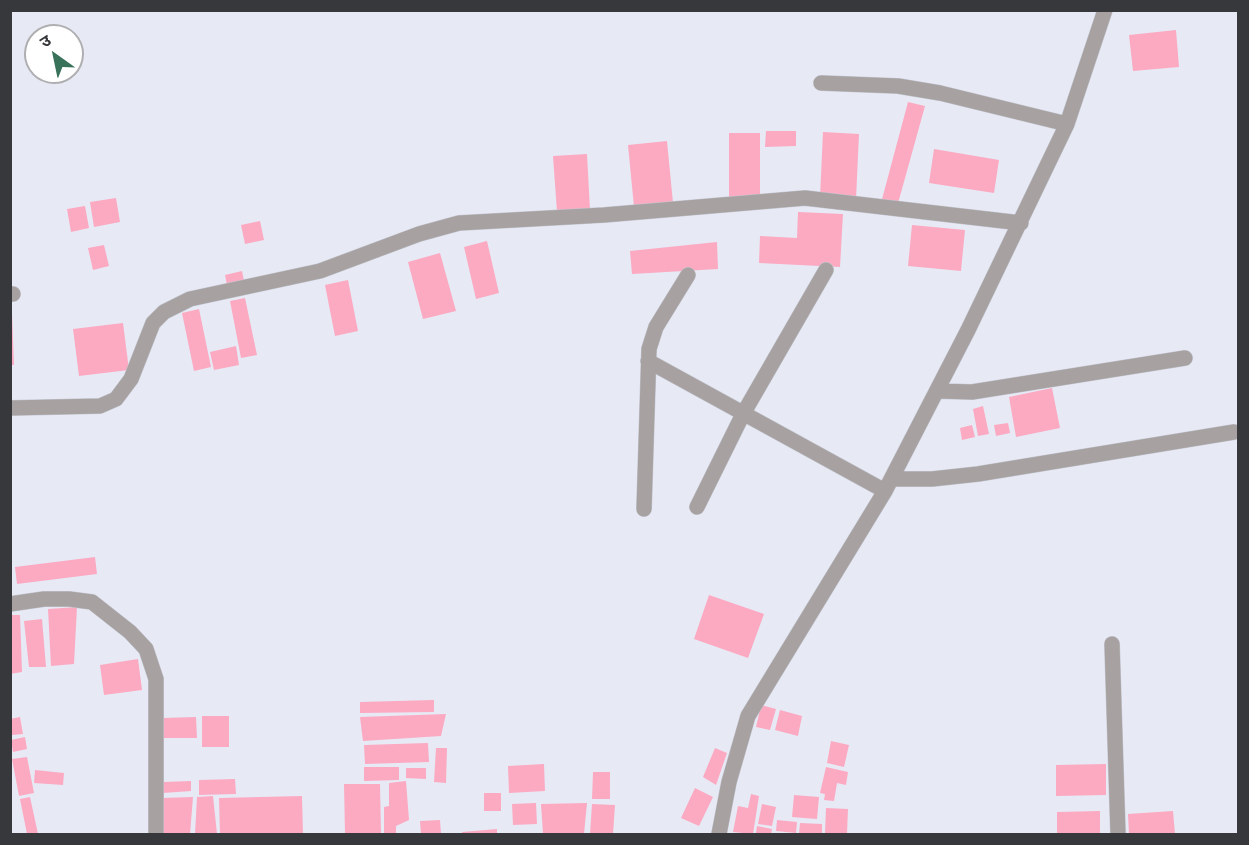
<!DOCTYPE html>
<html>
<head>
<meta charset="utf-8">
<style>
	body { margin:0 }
	#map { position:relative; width:1249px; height:845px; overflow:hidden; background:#e7eaf5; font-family:Barlow,"Noto Sans Devanagari",sans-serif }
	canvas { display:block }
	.frame { position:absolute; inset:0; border:12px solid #37383c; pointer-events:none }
	.north { position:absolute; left:24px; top:24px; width:60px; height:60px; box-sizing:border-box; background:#fff; border:2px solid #afafb1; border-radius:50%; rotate:327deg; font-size:16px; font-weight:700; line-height:24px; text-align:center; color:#37383c }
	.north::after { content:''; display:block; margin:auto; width:21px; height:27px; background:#39725a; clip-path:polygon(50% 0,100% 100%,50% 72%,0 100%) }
</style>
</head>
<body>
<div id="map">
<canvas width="1249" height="845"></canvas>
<div class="frame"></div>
<div class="north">उ</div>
</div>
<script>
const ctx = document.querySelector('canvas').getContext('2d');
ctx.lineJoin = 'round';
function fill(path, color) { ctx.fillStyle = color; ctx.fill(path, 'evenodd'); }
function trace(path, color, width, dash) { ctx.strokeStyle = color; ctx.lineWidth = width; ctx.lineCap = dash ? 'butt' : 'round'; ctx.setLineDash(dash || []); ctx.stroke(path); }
fill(new Path2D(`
	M1176 30 1179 67 1133 71 1129 35Z
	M908 102 925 106 897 207 881 203Z
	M766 131H796V146L765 147Z
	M823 132 859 134 856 199 820 197Z
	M729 133H760V198H729Z
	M667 141 673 203 634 207 628 145Z
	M934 149 999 160 994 193 929 183Z
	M587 154 590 210 557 212 553 156Z
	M116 198 120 222 94 227 90 202Z
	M85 206 89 228 71 232 67 209Z
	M798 212 843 214 840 267 759 263 760 236 797 238Z
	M260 221 264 240 245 244 241 225Z
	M912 225 965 230 961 271 908 266Z
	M487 241 499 293 476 299 464 247Z
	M717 242 718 269 632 274 630 251Z
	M104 245 109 266 93 270 88 248Z
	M440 253 456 311 423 319 408 262Z
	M242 271 245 286 228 290 225 275Z
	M348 280 358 331 335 336 325 285Z
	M245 298 257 355 241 358 230 301Z
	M199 309 211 367 194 371 182 313Z
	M10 313H12L14 365H10Z
	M123 323 129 370 79 376 73 329Z
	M236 346 239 365 214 370 210 352Z
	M1052 388 1060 428 1016 437 1009 397Z
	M983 406 989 434 978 436 973 409Z
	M1008 423 1010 433 996 436 994 425Z
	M972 425 975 437 962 440 960 428Z
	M95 557 97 574 17 584 15 567Z
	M709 595 764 614 748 658 694 639Z
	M77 607 74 664 51 666 48 609Z
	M10 615H20L22 672 10 674Z
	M42 619 46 667H29L24 621Z
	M138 659 142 690 104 695 100 665Z
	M434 700V712L360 713V702Z
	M761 705 776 709 770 730 756 727Z
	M780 710 802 716 798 736 775 730Z
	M446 714 441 736 363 741 360 717Z
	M202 716H229V747H202Z
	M20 717 23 734 12 735 10 719Z
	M196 717 197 738H164L163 718Z
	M25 737 27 749 13 752 11 740Z
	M831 741 849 745 844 767 827 763Z
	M428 743 429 762 365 764 364 745Z
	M436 748H447L446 783 434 782Z
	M715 748 727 753 716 785 703 777Z
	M27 757 34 793 19 796 12 759Z
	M544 764 545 791 509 793 508 766Z
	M1106 764V795L1056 796V765Z
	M364 767H399V780L364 781Z
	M826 767 848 772 846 785 837 783 834 801 824 800 825 794 820 793Z
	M406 768H426V779L406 778Z
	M35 770 64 773 63 785 34 783Z
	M593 772H610V799H592Z
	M235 779 236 794 199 795V780Z
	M191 781V791L163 793V782Z
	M406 781 409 820 396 826V834H384V807L389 806V783Z
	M344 784H380L381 834H345Z
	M695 788 713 797 699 826 681 818Z
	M484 793H501V811H484Z
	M751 794 759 796 753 834 733 832 738 806 748 808Z
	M794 795 819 797 817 819 792 817Z
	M213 796 217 834H195L197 797Z
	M302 796 303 834H220L219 798Z
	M30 797 38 834H27L20 799Z
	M193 797 190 834H163L161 798Z
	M536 803 537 824 513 825 512 804Z
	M587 803 584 834H543L541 804Z
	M592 804 615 805 613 834H590Z
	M762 804 776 807 772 826 758 824Z
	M826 808 848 809 847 834H825Z
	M1100 811V834H1057V812Z
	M1173 811 1175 834H1129L1128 814Z
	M440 820 441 834H421L420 821Z
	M777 820 797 822 796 833 776 831Z
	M800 823 822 824V834H799Z
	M757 826 772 829 771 834 756 833Z
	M497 829V834H462V832Z`), '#fca9c2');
const minor = new Path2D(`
	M821 83 898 86 940 93 1067 124
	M10 294H13
	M648 361 885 491
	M938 391 972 392 1185 358
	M10 408 100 406 116 399 131 379 153 323 164 312 190 299 320 271 419 234 459 223 604 215 805 198 1021 223
	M892 479H932L978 474 1234 432
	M697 507 743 414 826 270
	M644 509 649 349 656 327 688 275
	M10 604 44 599H69L92 602 130 632 146 649 156 679V834
	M1112 644 1118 834
	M719 834 729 782 748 716 885 491 968 330 1067 124 1105 10`);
trace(minor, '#c4c6d0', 16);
trace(minor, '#a7a2a1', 15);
</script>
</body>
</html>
